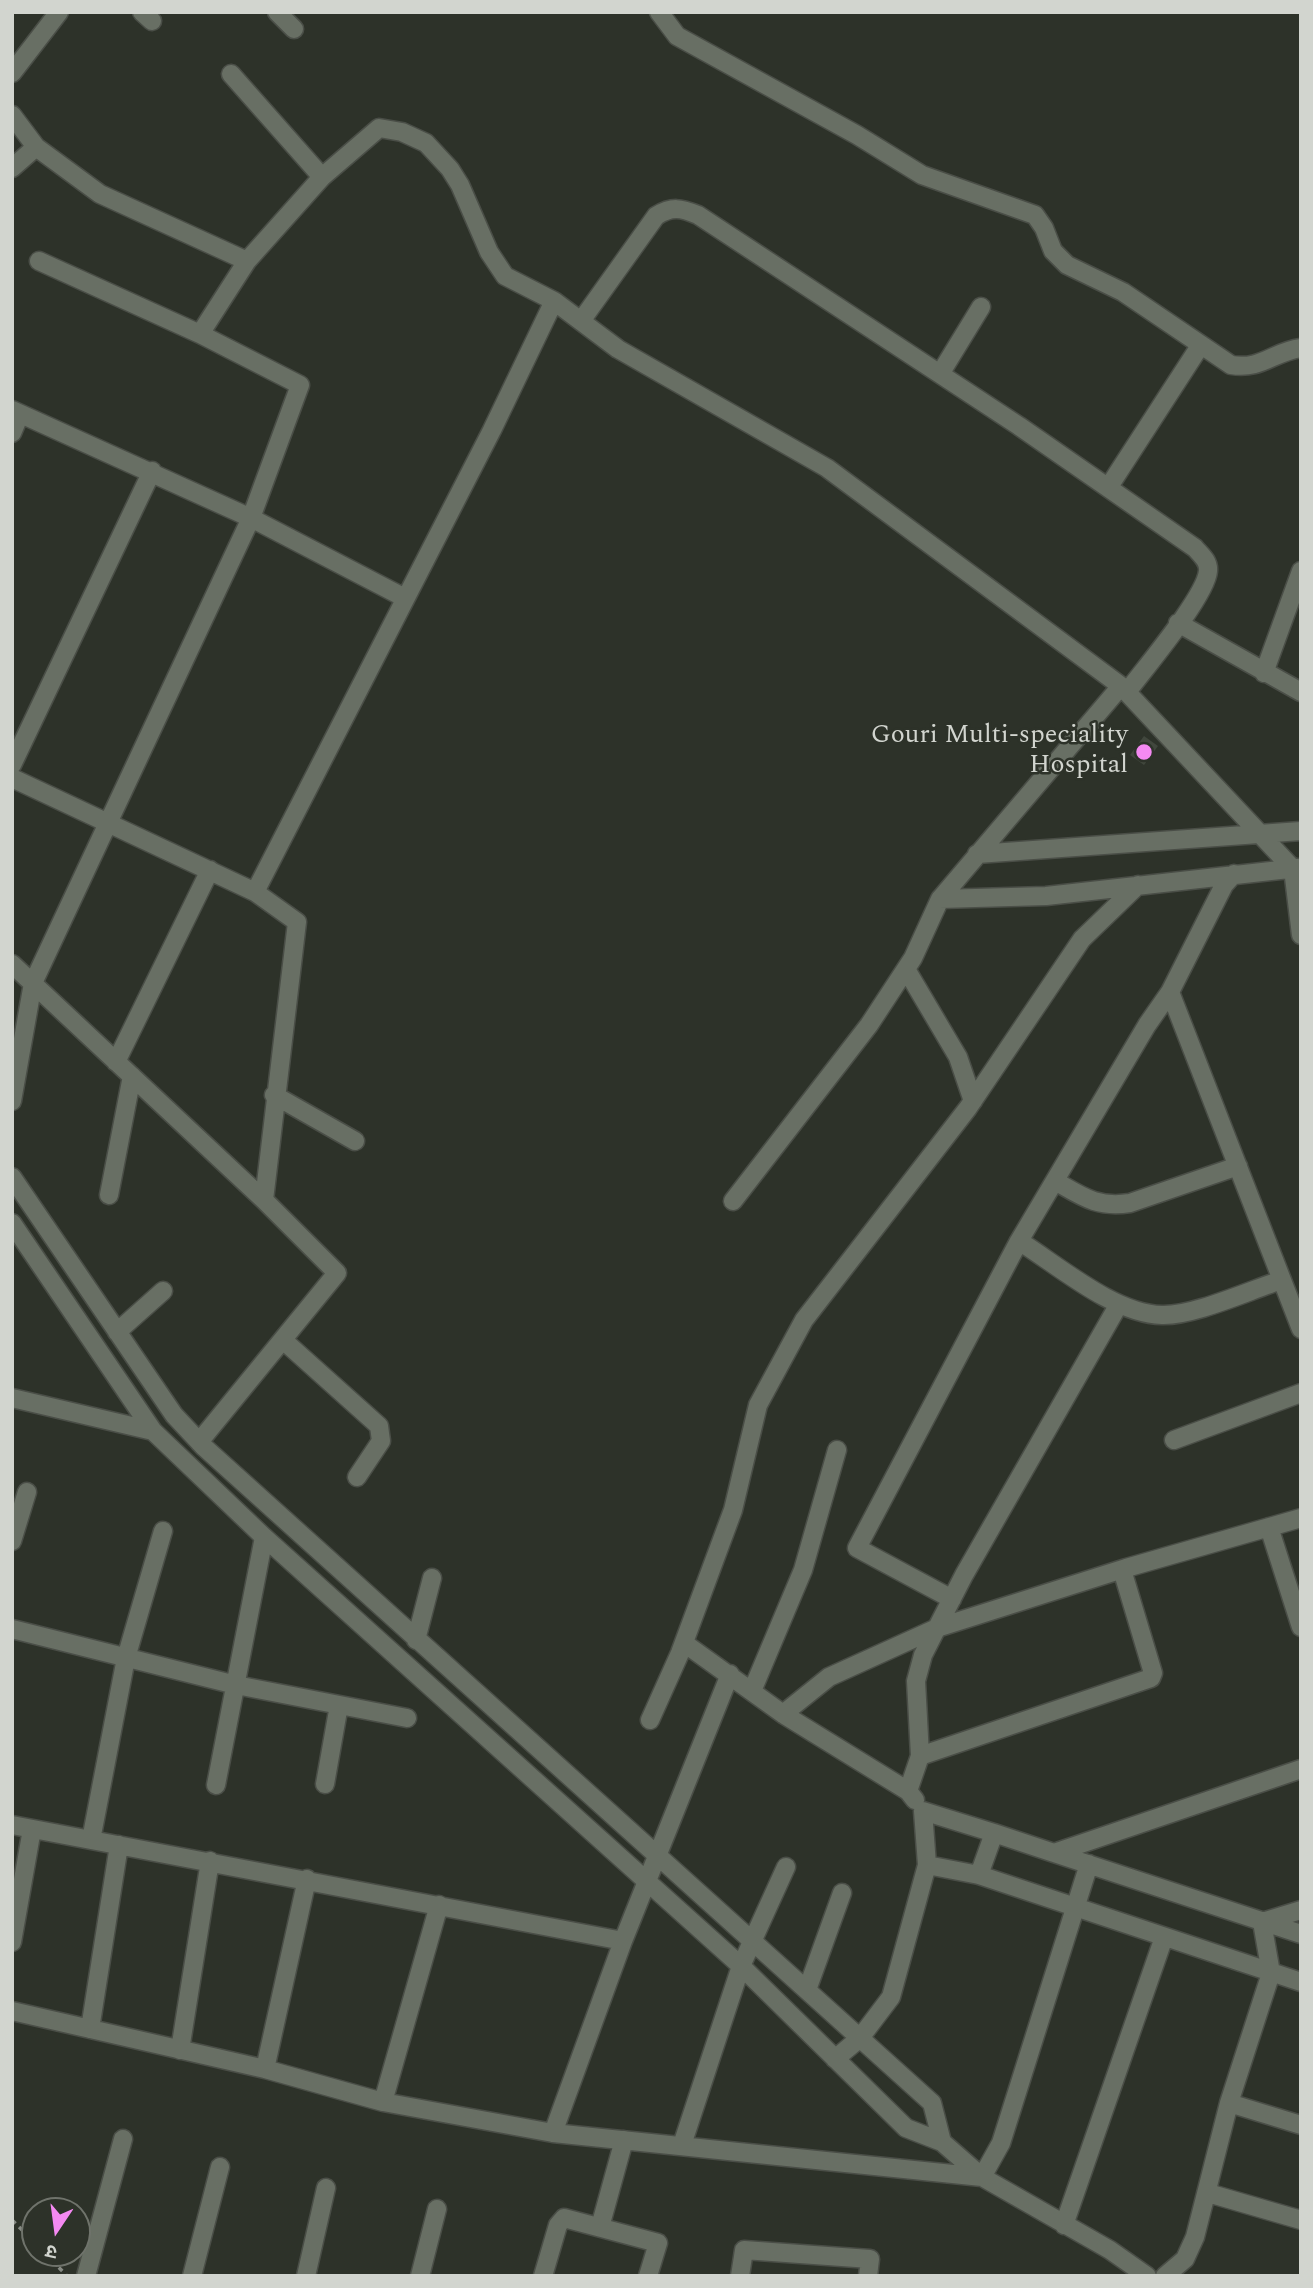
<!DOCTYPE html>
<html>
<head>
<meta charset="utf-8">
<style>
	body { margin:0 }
	#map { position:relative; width:1313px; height:2288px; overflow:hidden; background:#2d3229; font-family:Spectral,"Noto Sans Devanagari",serif }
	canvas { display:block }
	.frame { position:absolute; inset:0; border:14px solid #d2d5cf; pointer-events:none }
	.north { position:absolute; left:21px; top:2197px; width:70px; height:70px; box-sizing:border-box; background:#2d3229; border:2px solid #6f736b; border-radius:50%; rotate:193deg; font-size:19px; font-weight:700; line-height:28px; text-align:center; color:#d2d5cf }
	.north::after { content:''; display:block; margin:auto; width:24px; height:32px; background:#f489f1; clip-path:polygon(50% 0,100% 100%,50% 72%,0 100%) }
</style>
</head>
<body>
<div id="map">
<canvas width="1313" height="2288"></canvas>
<div class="frame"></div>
<div class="north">उ</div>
</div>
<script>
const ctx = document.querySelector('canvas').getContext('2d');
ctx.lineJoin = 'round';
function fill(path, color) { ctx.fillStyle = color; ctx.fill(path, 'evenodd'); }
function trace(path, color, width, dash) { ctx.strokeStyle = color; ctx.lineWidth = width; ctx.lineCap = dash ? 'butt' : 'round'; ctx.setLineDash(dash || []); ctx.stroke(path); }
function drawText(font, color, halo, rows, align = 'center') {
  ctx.font = font + ' Spectral,serif'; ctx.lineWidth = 5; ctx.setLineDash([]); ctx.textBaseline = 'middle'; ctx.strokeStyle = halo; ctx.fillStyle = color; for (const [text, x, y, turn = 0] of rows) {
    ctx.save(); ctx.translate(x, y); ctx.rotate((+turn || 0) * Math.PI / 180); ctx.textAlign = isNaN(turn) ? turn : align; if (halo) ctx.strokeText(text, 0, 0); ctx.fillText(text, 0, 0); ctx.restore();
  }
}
fill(new Path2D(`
	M1144 736 1158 746 1144 765 1130 755Z`), '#41473d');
const minor = new Path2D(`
	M142 12 152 21
	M277 12 294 29
	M659 12 677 36 857 135 922 175 1035 215 1044 228 1053 251 1067 265 1123 292 1231 365C1262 370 1272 352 1301 348
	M12 73 59 12
	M231 74 322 177
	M12 115 36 147 100 194 247 261 322 177 379 128 402 132 426 143 450 169 460 185 489 252 505 276 554 301 618 349 827 468 1121 686 1293 869 1301 935
	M12 168 36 147
	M581 321 656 216C672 206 681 208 698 215L1019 426 1195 548C1201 555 1209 561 1208 571 1206 596 1145 668 1127 692
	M200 334 247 261
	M940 374 981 307
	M12 410 251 518 405 598
	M12 433 20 414
	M1108 488 1200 346
	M1178 623 1301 692
	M1264 673 1301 571
	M12 765 152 471
	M12 778 255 892 297 922 264 1200
	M977 854 1301 831
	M255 892 492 430 554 301
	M940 899 1121 686
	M12 964 264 1200 337 1273 199 1442
	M906 969 958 1057 973 1101
	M1170 992 1301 1329
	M116 1062 210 870
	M274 1095 355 1141
	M12 1101 33 983 251 518 300 385 200 334 39 261
	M12 1177 174 1415 204 1447 932 2103 942 2142
	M1055 1181C1083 1197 1097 1208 1130 1203L1238 1166
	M109 1195 132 1076
	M733 1201 869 1025 913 958 940 899 1046 896 1298 868
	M12 1223 153 1431 264 1537 741 1966 906 2128 942 2142 982 2177 1110 2250 1147 2276
	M1019 1241C1059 1266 1114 1314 1162 1315 1194 1316 1250 1290 1282 1280
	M117 1332 163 1291
	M283 1340 379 1426 381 1441 357 1477
	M12 1398 153 1431
	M1174 1440 1301 1393
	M1269 1527 1301 1627
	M12 1541 27 1492
	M952 1599 857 1548 1019 1241 1147 1025 1170 992 1224 885 1234 874
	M12 1629 236 1685 407 1718
	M416 1640 432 1578
	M684 1643 783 1714 908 1791 915 1800
	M752 1691 803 1570 837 1450
	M783 1714 829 1677 937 1628 1126 1568
	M650 1720 680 1653 733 1510 758 1405 804 1320 968 1108 1082 939 1138 885
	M920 1756 916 1681 923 1655 964 1575 1119 1304
	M325 1784 339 1705
	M216 1785 264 1537
	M908 1791 920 1756 1151 1678 1153 1673 1123 1573 1126 1568 1301 1518
	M12 1825 623 1941
	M91 1840 126 1658 163 1531
	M1054 1853 1301 1934
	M927 1865 979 1875 1301 1982
	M979 1875 994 1833 1054 1853 1301 1769
	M12 1942 32 1829
	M807 1990 842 1893
	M12 2011 265 2069 383 2102 553 2133 982 2177
	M90 2029 119 1845
	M180 2050 210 1861
	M835 2059 860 2038 891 1997 927 1865 923 1811 994 1833
	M265 2069 307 1879
	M383 2102 439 1905
	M1229 2103 1301 2125
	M553 2133 623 1941 730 1674
	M682 2145 741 1966 786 1867
	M982 2177 1001 2143 1089 1864
	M1208 2193 1301 2220
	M1064 2225 1164 1937
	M600 2227 624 2140
	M86 2276 123 2139
	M192 2276 220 2167
	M306 2276 326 2188
	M420 2276 437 2209
	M543 2276 558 2225 564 2218 658 2243 648 2276
	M740 2276 744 2250 870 2259 868 2276
	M1165 2276 1185 2259 1195 2237 1229 2103 1271 1973 1262 1922 1301 1910`);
trace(minor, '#4a4e47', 21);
trace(new Path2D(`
	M12 2220 35 2243
	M45 2253 67 2276`), '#878b84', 3.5, [5, 5]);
trace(minor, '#686f64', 18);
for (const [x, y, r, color] of [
	[1144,752,9,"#f489f1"]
]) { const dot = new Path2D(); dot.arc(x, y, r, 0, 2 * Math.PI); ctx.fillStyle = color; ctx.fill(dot); trace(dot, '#2d3229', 2.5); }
drawText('26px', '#d2d5cf', '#2d3229', [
	["Gouri Multi-speciality",1128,737],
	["Hospital",1128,767]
], 'right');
</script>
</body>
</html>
